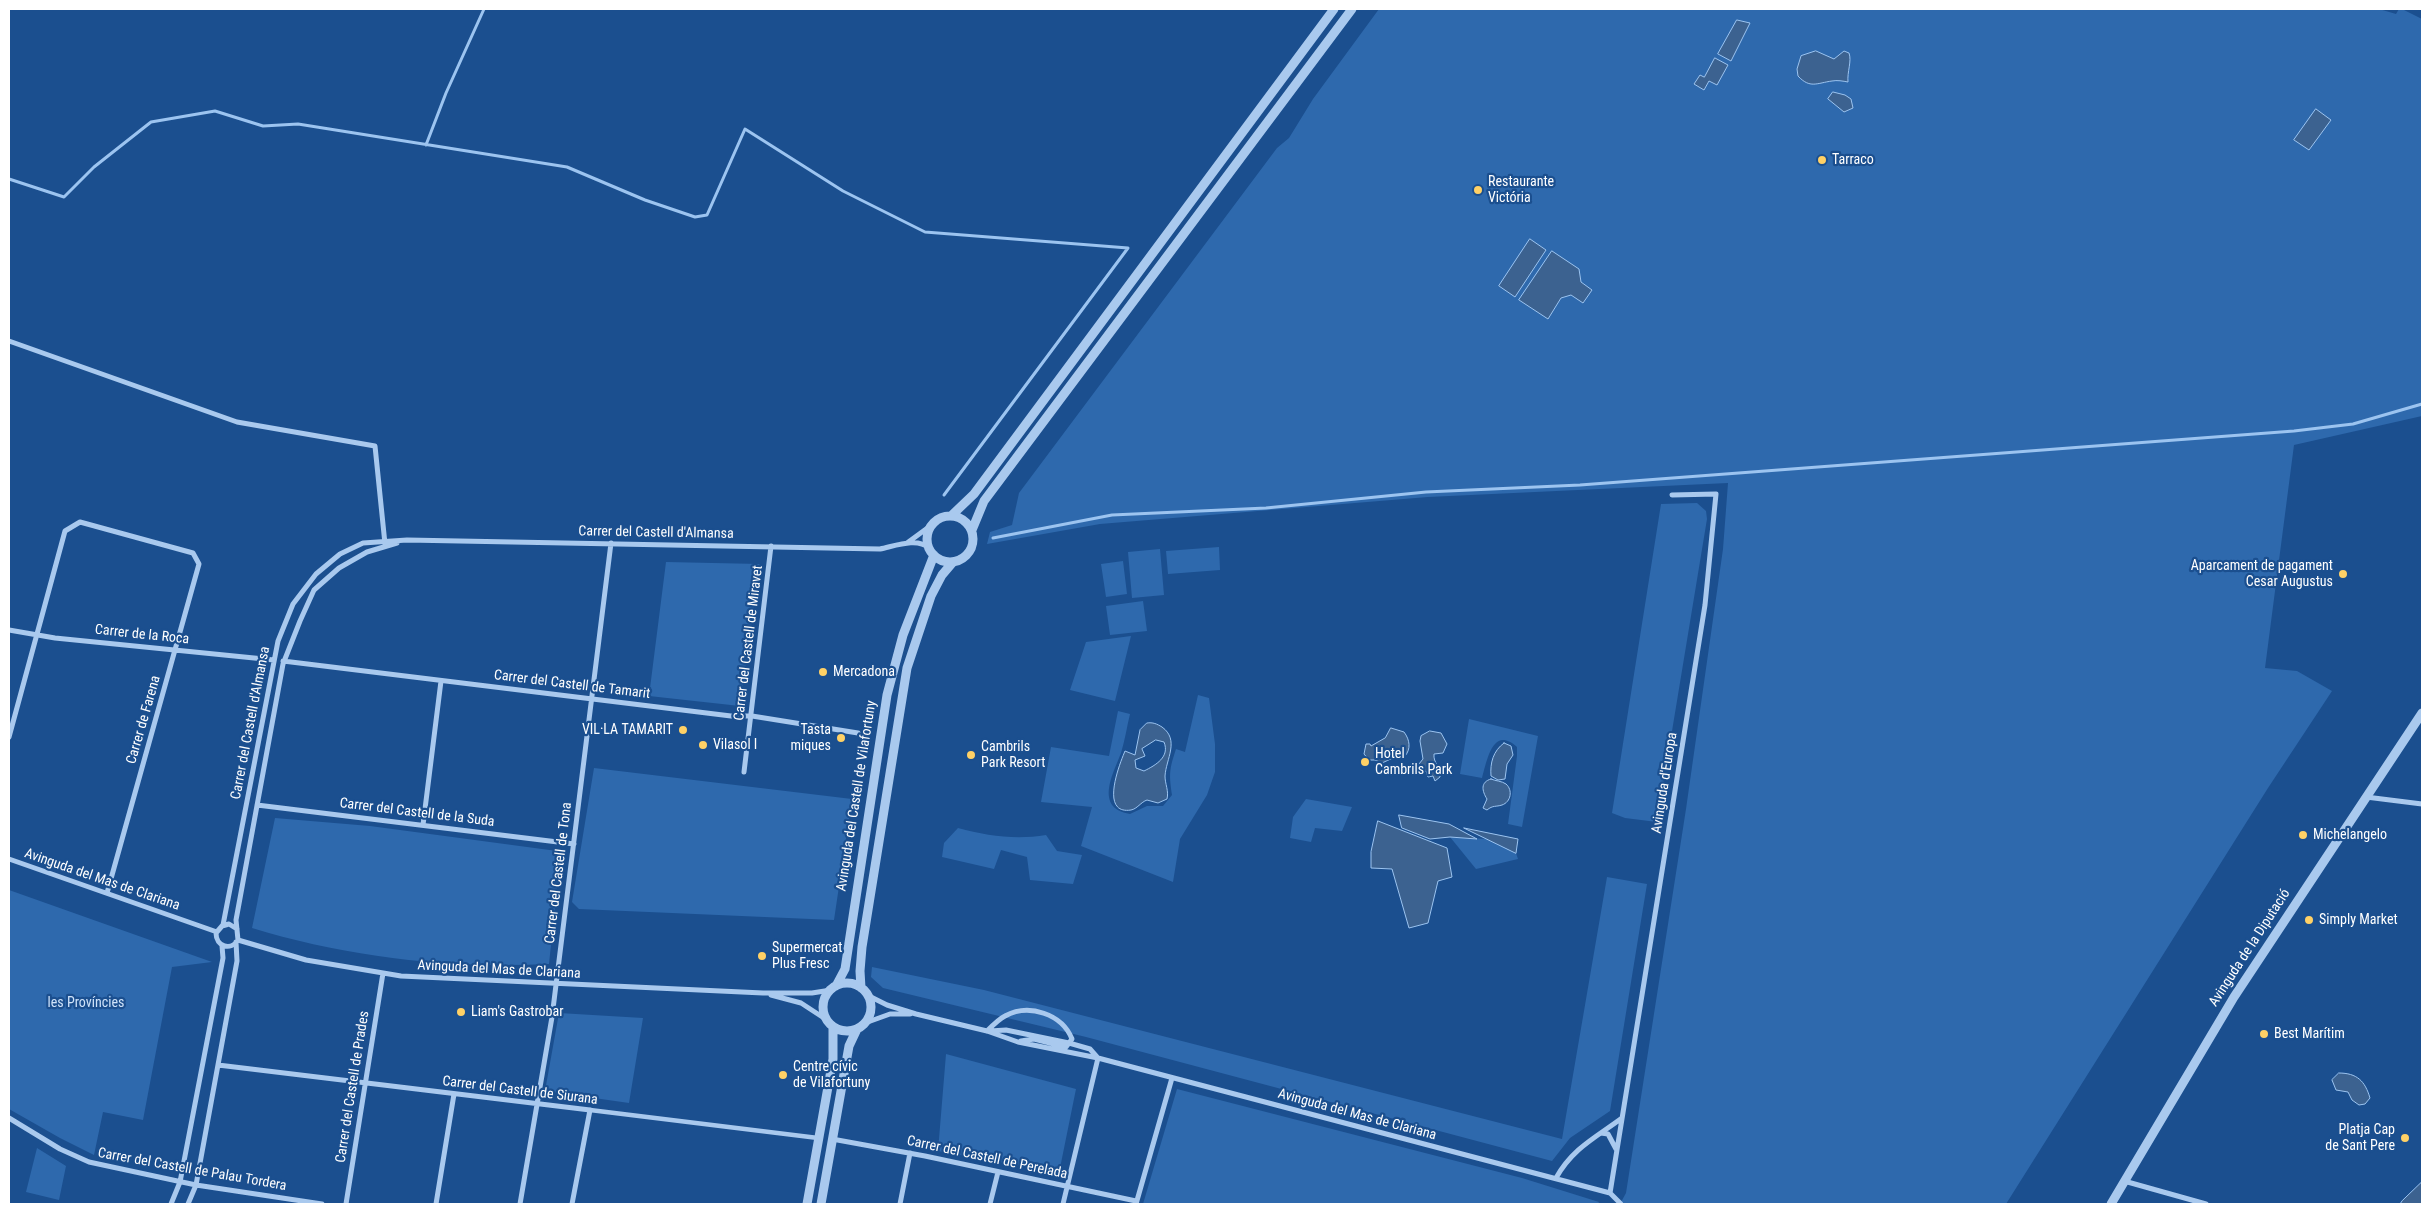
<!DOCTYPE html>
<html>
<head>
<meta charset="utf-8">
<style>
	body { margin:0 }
	#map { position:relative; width:2431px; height:1213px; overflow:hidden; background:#1b4f8f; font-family:"Roboto Condensed",sans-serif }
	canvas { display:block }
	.frame { position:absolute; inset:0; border:10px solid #fff; pointer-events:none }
</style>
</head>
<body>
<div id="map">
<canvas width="2431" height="1213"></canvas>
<div class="frame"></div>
</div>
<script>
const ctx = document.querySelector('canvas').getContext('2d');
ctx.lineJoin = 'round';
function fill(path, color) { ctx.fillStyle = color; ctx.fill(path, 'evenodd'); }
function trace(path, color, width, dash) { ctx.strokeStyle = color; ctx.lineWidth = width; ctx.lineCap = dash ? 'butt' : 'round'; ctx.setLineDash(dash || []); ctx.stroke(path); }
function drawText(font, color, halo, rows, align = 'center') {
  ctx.font = font + ' "Roboto Condensed",sans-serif'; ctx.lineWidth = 4.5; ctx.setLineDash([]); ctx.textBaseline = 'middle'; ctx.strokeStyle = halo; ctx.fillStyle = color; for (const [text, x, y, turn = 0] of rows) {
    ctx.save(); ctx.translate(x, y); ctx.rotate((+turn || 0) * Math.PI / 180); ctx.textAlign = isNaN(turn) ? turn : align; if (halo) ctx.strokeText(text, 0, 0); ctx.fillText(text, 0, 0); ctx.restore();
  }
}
fill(new Path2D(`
	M1379 9H2379L2396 14 2399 9H2402L2422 19V416L2294 445 2265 668 2297 671 2332 691 2268 788 2006 1204H1620L1626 1193 1686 809 1723 549 1728 483 1428 497 1100 524 987 544 990 532 1012 525 1019 493 1277 148 1289 138 1313 99Z
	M1697 503 1706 511 1707 519 1657 822 1625 818 1612 813 1661 504Z
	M1219 547 1220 570 1168 574 1166 551Z
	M1160 549 1164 595 1132 598 1128 552Z
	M1123 561 1127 594 1106 597 1101 564Z
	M666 562 760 564 740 706 649 696Z
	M1143 601 1147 631 1110 635 1106 606Z
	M1131 636 1115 701 1070 690 1086 642Z
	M1198 695 1209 698 1215 744V772L1207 795 1180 839 1173 882 1081 846 1092 807 1041 802 1051 747 1109 756 1118 711 1130 714C1127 726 1125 740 1121 753 1113 774 1094 808 1130 814L1147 806H1163L1172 795C1169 774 1169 770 1176 749L1185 752Z
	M1469 719 1538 736 1522 827 1508 824 1517 756V747C1493 725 1487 760 1482 778L1460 774Z
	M594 768 852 799 834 920 579 909 572 902Z
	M1306 799 1352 807 1342 831 1315 828 1311 842 1290 838 1293 817Z
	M275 818 370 826 557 851 560 859 549 964C450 969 346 957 252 928Z
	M958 828C987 836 1016 840 1046 835L1057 851 1082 855 1073 884 1030 880 1027 857 1001 850 994 869 942 857 944 843Z
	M1450 837 1487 839 1516 853 1518 859 1476 869Z
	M1607 877 1647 884 1610 1111 1570 1138 1552 1161 1086 1037 883 988 871 977 872 967 984 990 1562 1139Z
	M9 890 212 962 172 967 143 1120 103 1112 94 1155 60 1138 9 1109Z
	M559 1013 643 1018 629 1103 545 1091Z
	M946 1054 1076 1089 1059 1173 938 1151Z
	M1177 1089 1522 1178 1599 1202 1598 1204H1143Z
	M37 1148 66 1166 59 1200 26 1192Z`), '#2e69ad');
const water = new Path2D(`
	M1737 20 1750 23 1731 61 1718 54Z
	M1816 51 1834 59 1844 51 1849 53C1852 61 1847 72 1848 82 1843 81 1837 80 1832 81 1817 83 1810 89 1798 76L1797 69 1801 56Z
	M1715 58 1728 65 1717 85 1709 81 1704 90 1694 84 1700 75 1704 77Z
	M1833 92 1845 95 1851 99 1853 108 1844 112 1828 99Z
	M2316 109 2331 120 2309 150 2294 140Z
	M1530 239 1546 250 1515 297 1499 286Z
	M1552 251 1579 269 1581 282 1592 290 1583 303 1571 295 1561 298 1548 319 1519 300Z
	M1147 723C1153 722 1157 724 1162 727 1180 740 1166 759 1165 776 1165 784 1169 791 1167 799L1158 803 1147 800C1141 802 1137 809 1131 810 1099 815 1120 763 1125 751L1135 755 1140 730ZM1156 740 1164 742C1170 757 1156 765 1144 771L1136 768 1135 760 1145 756 1142 749Z
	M1391 728 1404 732C1410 740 1411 749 1405 756L1395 757 1382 763 1375 760H1369L1364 754 1366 744H1370L1371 746 1385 738Z
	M1430 731 1441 733 1447 744 1443 753 1434 754C1433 763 1441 767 1440 777L1435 781 1433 776 1428 777 1426 771 1419 775 1414 770 1423 759 1420 741 1421 736Z
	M1504 743 1511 746 1513 755 1507 764 1505 779 1498 780 1491 776C1490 763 1493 751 1504 743Z
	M1491 779C1495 781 1502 781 1506 784 1513 790 1511 802 1502 805 1496 807 1493 805 1487 810L1483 808 1487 799C1482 791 1480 782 1491 779Z
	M1399 815 1449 824 1477 839 1450 837 1430 839 1402 828Z
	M1378 821 1447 848 1452 877 1438 881 1428 923 1409 928 1392 869 1371 868V852Z
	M1464 828 1518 839 1516 853Z
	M2339 1073C2357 1073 2365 1081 2370 1098L2365 1104 2359 1105 2352 1100 2348 1092 2336 1090 2332 1080Z
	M2422 1182V1204H2400L2402 1201Z`);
fill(water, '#3c6290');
trace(water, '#9cc4f0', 1);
trace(new Path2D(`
	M426 145 446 93 484 9
	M9 179 64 197 94 167 151 122 215 111 263 126 298 124 567 167 645 200 695 217 707 215 745 129 843 191 925 232 1128 248 944 495
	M993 538 1112 515 1266 508 1426 492 1580 485 2294 431 2353 424 2422 404`), '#9cc4f0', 3);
trace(new Path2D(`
	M590 1110 818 1138`), '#a9c9ee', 4.5);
trace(new Path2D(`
	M9 341 237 422 375 446 385 544
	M907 543 933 524
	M9 630 55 638 274 660
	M283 661 731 716H752L858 733
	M9 737 65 531 80 522 193 553 199 564 107 893
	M744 772 771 546
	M2366 797 2422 804
	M257 805 574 844
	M423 825 441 681
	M9 859 217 932
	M223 925 278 641 293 604 316 574 340 554 363 543 407 540 880 549C895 546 917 537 929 548
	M237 929 229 924 222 926 216 933C216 947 231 951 238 940L236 920 283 664 300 621 314 590 339 568 367 552 397 543
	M238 940 306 960 401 976 763 993H812L831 990
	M771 995 801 1003 827 1020
	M867 995 887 1005 916 1014 987 1031 1018 1042 1098 1058 1610 1193
	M865 1023 890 1014H910
	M987 1031C992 1026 999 1019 1005 1016 1029 1003 1062 1014 1072 1039L1066 1047 1034 1039 1021 1041
	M990 1031 1006 1030 1069 1043 1090 1049 1097 1057
	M218 1065 590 1110 572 1204
	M9 1118 60 1149 89 1162 196 1185 322 1204
	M1601 1133 1608 1134 1616 1149
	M832 1139 925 1156 1136 1201
	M1556 1178C1573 1148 1595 1138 1622 1118
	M2124 1181 2206 1204
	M1610 1193 1705 605 1716 494 1672 495
	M1610 1193 1621 1204
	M171 1204 180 1182 223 958 222 946
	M188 1204 196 1185 237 961 236 942
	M346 1204 383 973
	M436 1204 454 1094
	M520 1204 552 1017 611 543
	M900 1204 910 1153
	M990 1204 998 1172
	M1063 1204 1098 1058
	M1136 1204 1172 1078`), '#a9c9ee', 5);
trace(new Path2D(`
	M927 539a23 23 0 1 1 46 0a23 23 0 1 1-46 0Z
	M951 516 974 494 1334 9
	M972 530 984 501 1352 9
	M823 1007a24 24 0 1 1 48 0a24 24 0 1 1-48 0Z
	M836 986 845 969 887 695 903 635 934 555
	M861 988 860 971 862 947 907 668 931 596 942 575 953 562
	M807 1204 833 1059V1027
	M821 1204 849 1046 857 1029
	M2111 1204 2234 997 2422 713`), '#a9c9ee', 9);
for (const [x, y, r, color] of [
	[1822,160,5,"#ffd166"],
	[1478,190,5,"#ffd166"],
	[2343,574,5,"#ffd166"],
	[823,672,5,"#ffd166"],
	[683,730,5,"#ffd166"],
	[841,738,5,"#ffd166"],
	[703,745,5,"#ffd166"],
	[971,755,5,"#ffd166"],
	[1365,762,5,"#ffd166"],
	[2303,835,5,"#ffd166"],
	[2309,920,5,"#ffd166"],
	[762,956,5,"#ffd166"],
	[461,1012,5,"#ffd166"],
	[2264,1034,5,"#ffd166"],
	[783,1075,5,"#ffd166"],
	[2405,1138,5,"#ffd166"]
]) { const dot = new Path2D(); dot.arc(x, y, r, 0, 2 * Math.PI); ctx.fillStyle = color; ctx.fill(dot); trace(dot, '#1b4f8f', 2); }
drawText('14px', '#fff', '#1b4f8f', [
	["Tarraco",1832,160],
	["Restaurante",1488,182],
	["Victória",1488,198],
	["Aparcament de pagament",2333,566,"right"],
	["Cesar Augustus",2333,582,"right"],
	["Mercadona",833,672],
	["VIL·LA TAMARIT",673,730,"right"],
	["Tasta",831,730,"right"],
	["miques",831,746,"right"],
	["Vilasol I",713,745],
	["Cambrils",981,747],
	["Park Resort",981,763],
	["Hotel",1375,754],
	["Cambrils Park",1375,770],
	["Michelangelo",2313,835],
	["Simply Market",2319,920],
	["Supermercat",772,948],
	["Plus Fresc",772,964],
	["Liam's Gastrobar",471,1012],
	["Best Marítim",2274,1034],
	["Centre cívic",793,1067],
	["de Vilafortuny",793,1083],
	["Platja Cap",2395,1130,"right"],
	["de Sant Pere",2395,1146,"right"]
], 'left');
drawText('14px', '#fff', '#1b4f8f', [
	["Carrer del Castell d'Almansa",656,533,1],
	["Carrer de la Roca",142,635,6],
	["Carrer del Castell de Miravet",749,643,-83],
	["Carrer del Castell de Tamarit",572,685,7],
	["Carrer de Farena",144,720,-74],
	["Carrer del Castell d'Almansa",251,723,-79],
	["Avinguda d'Europa",1665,783,-81],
	["Avinguda del Castell de Vilafortuny",857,796,-81],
	["Carrer del Castell de la Suda",417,813,7],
	["Carrer del Castell de Tona",559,873,-83],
	["Avinguda del Mas de Clariana",102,880,19],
	["Avinguda de la Diputació",2250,948,-57],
	["Avinguda del Mas de Clariana",499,970,3],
	["Carrer del Castell de Prades",353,1087,-81],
	["Carrer del Castell de Siurana",520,1091,7],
	["Avinguda del Mas de Clariana",1357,1115,15],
	["Carrer del Castell de Perelada",987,1158,12],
	["Carrer del Castell de Palau Tordera",192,1170,10]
]);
drawText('14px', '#cfe3fa', '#1b4f8f', [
	["les Províncies",86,1003]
]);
</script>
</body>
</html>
